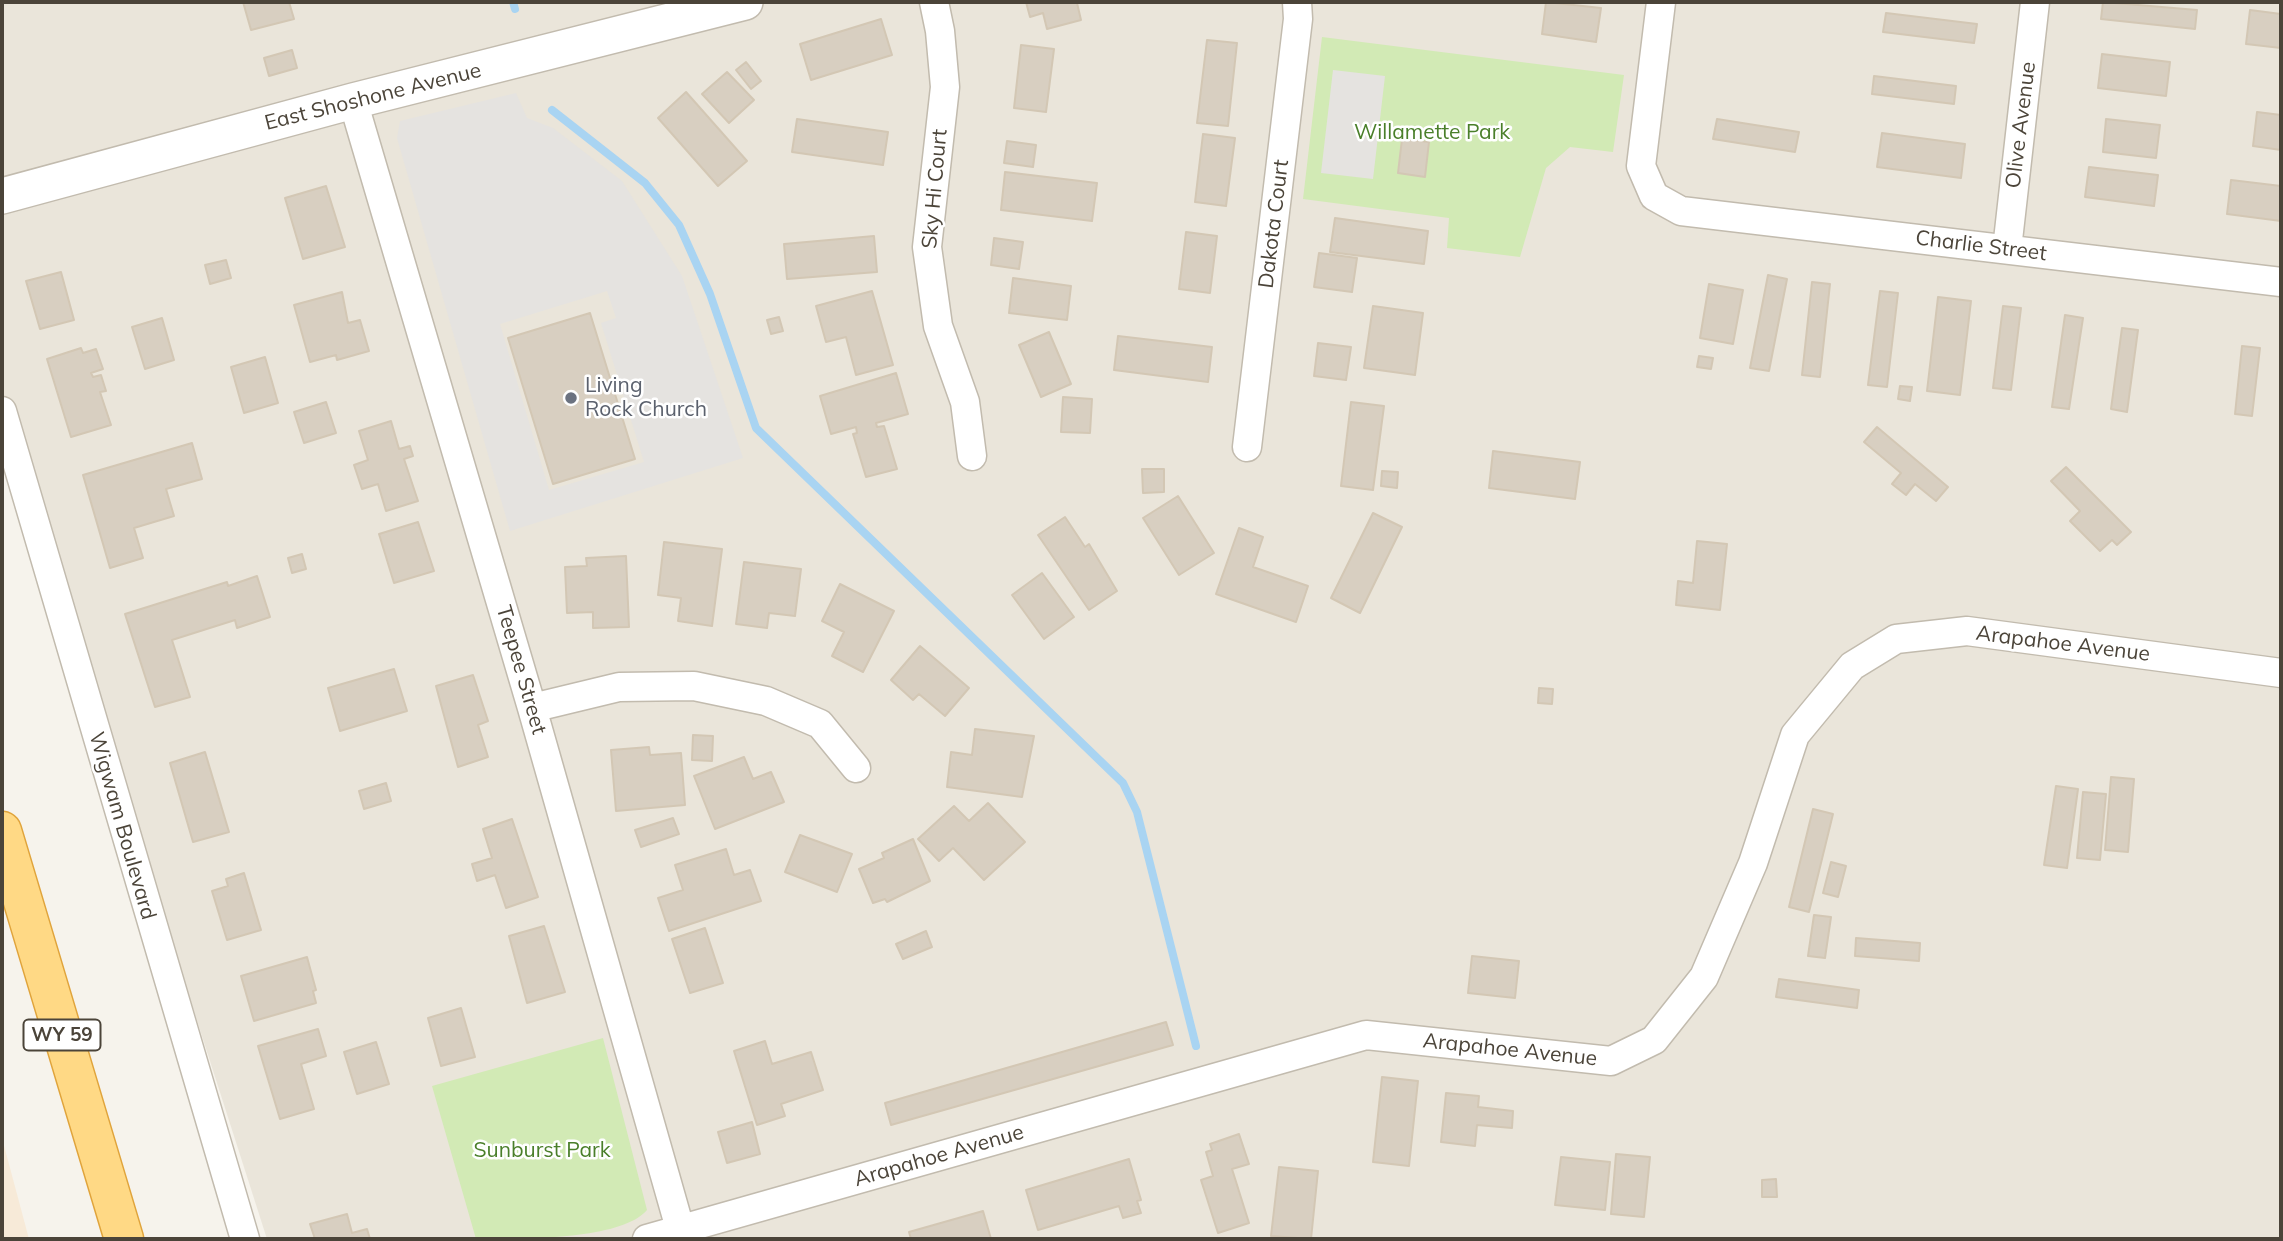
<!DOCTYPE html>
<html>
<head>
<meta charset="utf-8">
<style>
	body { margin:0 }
	#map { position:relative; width:2283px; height:1241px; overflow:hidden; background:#f6f3ec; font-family:Mulish,sans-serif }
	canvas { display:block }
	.frame { position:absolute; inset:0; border:4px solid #4b4439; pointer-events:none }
</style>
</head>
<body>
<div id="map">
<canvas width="2283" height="1241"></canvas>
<div class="frame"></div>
</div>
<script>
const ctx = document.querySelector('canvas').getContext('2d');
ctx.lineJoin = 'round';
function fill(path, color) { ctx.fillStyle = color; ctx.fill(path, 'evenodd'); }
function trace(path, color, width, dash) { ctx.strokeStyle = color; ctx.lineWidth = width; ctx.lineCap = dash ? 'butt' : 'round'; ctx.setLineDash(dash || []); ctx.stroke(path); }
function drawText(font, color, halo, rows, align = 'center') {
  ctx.font = font + ' Mulish,sans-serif'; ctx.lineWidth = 5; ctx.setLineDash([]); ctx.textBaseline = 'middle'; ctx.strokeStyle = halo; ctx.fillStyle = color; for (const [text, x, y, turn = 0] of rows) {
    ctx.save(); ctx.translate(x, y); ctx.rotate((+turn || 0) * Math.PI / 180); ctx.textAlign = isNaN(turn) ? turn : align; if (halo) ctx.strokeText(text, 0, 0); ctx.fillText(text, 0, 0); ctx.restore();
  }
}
fill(new Path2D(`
	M2 2H2281V1239H267L2 412Z`), '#eae5da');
fill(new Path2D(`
	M2 1138 29 1239H2Z`), '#f7ead8');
fill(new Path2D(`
	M1322 37 1624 75 1613 152 1570 147 1546 168 1520 257 1447 248 1449 218 1303 199Z
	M603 1038 647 1210C621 1241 515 1239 476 1239L432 1086Z`), '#d2eab5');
fill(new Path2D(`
	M1333 70 1385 76 1373 179 1321 173Z
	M516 93 527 118 553 128 622 181 682 276 743 458 510 531 397 138 400 121ZM607 291 616 318 601 323 644 462 549 490 500 324Z`), '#e5e3e0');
trace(new Path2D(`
	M513 2 515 9
	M552 110 645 183 679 225 710 294 756 428 1123 783 1137 812 1196 1046`), '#a9d4f2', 8);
const building = new Path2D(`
	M243 2H289L294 19 251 30Z
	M1026 2H1079L1077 3 1081 20 1047 29 1043 13 1030 17Z
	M1546 2 1601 8 1596 42 1542 34Z
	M2103 2 2197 10 2195 29 2101 19Z
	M2250 10 2281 14V48L2246 44Z
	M1886 13 1977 24 1974 43 1883 32Z
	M881 19 892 55 811 80 800 44Z
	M1207 40 1237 43 1228 126 1197 123Z
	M1021 45 1054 49 1046 112 1014 108Z
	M292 50 297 68 269 76 264 58Z
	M2102 54 2170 62 2166 96 2098 88Z
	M746 62 761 81 751 89 736 70Z
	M727 72 754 100 729 123 702 94Z
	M1874 76 1956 86 1954 104 1872 94Z
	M686 92 747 161 718 186 658 118Z
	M2257 112 2281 115V150L2253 146Z
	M797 119 888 132 883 165 792 152Z
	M1717 119 1799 132 1795 152 1713 139Z
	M2106 119 2160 125 2156 158 2103 152Z
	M1882 133 1965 144 1961 178 1877 167Z
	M1203 134 1235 138 1226 206 1195 202Z
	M1402 139 1429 142 1425 177 1398 173Z
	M1007 141 1036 145 1033 167 1004 163Z
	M2089 167 2158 175 2154 206 2085 197Z
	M1005 172 1097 183 1092 221 1001 210Z
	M2231 180 2281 186V221L2227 214Z
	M326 186 345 247 303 259 285 198Z
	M1335 218 1428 231 1424 264 1330 252Z
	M1186 232 1217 236 1210 293 1179 289Z
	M874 236 877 272 787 279 784 244Z
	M994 238 1023 242 1019 269 991 265Z
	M1319 253 1357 258 1352 292 1314 287Z
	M226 260 231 278 210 284 205 265Z
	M61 272 74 320 40 329 26 281Z
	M1768 275 1787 279 1769 371 1750 368Z
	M1013 278 1071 286 1067 320 1009 313Z
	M1812 282 1830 284 1820 377 1802 375Z
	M1709 284 1743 290 1733 344 1700 338Z
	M872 291 893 365 856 375 846 337 826 342 816 306Z
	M1880 291 1898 293 1887 387 1868 385Z
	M342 292 348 323 360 320 369 351 337 360 336 355 310 362 294 305Z
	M1938 297 1971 301 1960 395 1927 391Z
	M1373 306 1423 313 1415 375 1364 368Z
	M2003 306 2021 308 2011 390 1993 388Z
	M590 313 635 459 553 484 508 338Z
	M2065 315 2083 318 2069 409 2052 407Z
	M779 317 783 331 771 334 767 320Z
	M162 318 174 360 145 369 132 327Z
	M2122 328 2138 330 2127 412 2111 409Z
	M1049 332 1071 384 1041 397 1019 345Z
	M1118 336 1212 347 1208 382 1114 370Z
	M1318 343 1351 347 1346 380 1314 376Z
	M2242 346 2260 348 2252 416 2235 414Z
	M81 348 83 353 96 349 103 369 91 373 93 377 101 375 106 391 100 392 111 425 71 437 47 359Z
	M1699 356 1713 358 1711 369 1697 367Z
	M265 357 278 403 244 413 231 367Z
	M896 373 908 414 876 423 877 427 884 426 897 469 866 477 853 434 857 433 856 427 831 434 820 396Z
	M1900 386 1912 387 1910 401 1898 399Z
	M1063 397 1092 399 1090 433 1061 432Z
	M326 402 336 433 304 443 294 412Z
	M1351 402 1384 406 1373 490 1341 486Z
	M391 421 399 449 410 446 413 456 404 459 418 501 386 511 378 484 362 489 354 465 368 460 359 431Z
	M1877 427 1948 487 1936 501 1915 484 1906 495 1892 484 1901 473 1864 442Z
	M192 443 202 479 166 489 174 516 134 528 143 558 110 568 83 475Z
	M1493 451 1580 462 1575 499 1489 488Z
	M2066 467 2131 532 2117 545 2112 540 2100 551 2070 521 2080 511 2051 481Z
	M1142 469H1164V492L1143 493Z
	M1382 471 1398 472 1397 488 1381 486Z
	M1178 496 1214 553 1179 575 1143 518Z
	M1373 513 1402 527 1360 613 1331 598Z
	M1065 517 1085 547 1089 544 1117 591 1089 610 1038 535Z
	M418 522 434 571 394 583 379 534Z
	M1239 528 1263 537 1253 567 1308 586 1296 622 1216 594Z
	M1697 541 1727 544 1720 610 1676 605 1678 581 1693 583Z
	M664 542 722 549 712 626 678 621 681 598 658 595Z
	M302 554 306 569 292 573 288 558Z
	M626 556 629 627 593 628V612L567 613 565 567 587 566 586 558Z
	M744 562 801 569 795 616 769 613 767 628 736 624Z
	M1042 573 1074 617 1044 639 1012 595Z
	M257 576 270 617 237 628 235 620 172 640 190 697 155 707 125 614 227 582 228 586Z
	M840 584 894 611 863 672 832 656 844 632 822 621Z
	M920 646 969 688 945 716 919 694 913 700 891 680Z
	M394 669 407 711 340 731 328 688Z
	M473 675 488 721 478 725 488 757 458 767 436 686Z
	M1539 688 1553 689 1552 704 1538 703Z
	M975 729 1034 736 1022 797 947 787 951 752 972 755Z
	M693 735 713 736 712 761 692 760Z
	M649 747 650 755 681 753 685 805 616 811 611 750Z
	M205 752 229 832 193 842 170 763Z
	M744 757 753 779 771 772 784 802 715 829 694 776Z
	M2111 777 2134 779 2128 852 2105 850Z
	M386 783 391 801 364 809 359 791Z
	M2056 786 2078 789 2067 868 2044 865Z
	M2083 792 2106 794 2100 860 2077 858Z
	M988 803 1025 842 984 880 953 848 939 861 918 839 954 806 969 821Z
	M1813 809 1833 814 1809 912 1789 907Z
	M673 818 679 834 641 847 635 830Z
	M512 819 538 897 506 908 495 875 477 881 472 864 492 858 483 829Z
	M800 835 852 854 837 892 785 872Z
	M913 839 930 881 887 902 885 899 873 903 859 869 884 858 882 853Z
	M726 849 734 875 750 870 761 901 669 931 658 898 683 890 675 865Z
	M1831 862 1846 866 1838 897 1823 893Z
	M244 873 261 930 227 940 212 891 228 886 226 879Z
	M1814 915 1831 917 1825 958 1808 956Z
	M544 926 565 992 527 1003 509 936Z
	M705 928 723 983 690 993 672 939Z
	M926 931 932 947 903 959 896 944Z
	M1856 938 1920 943 1919 961 1855 956Z
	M1472 956 1519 961 1515 998 1468 993Z
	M307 957 316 990 313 991 316 1003 254 1021 241 976Z
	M1779 979 1859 990 1857 1008 1776 997Z
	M461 1008 475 1057 441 1066 428 1018Z
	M1166 1022 1173 1045 891 1125 885 1103Z
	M318 1029 326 1056 301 1064 314 1109 280 1119 258 1046Z
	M765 1041 772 1064 811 1052 823 1090 781 1104 785 1116 757 1125 734 1051Z
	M376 1042 389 1084 357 1094 344 1052Z
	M1382 1077 1418 1081 1409 1166 1373 1162Z
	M1446 1093 1479 1096 1478 1107 1513 1111 1512 1128 1477 1125 1475 1146 1441 1142Z
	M752 1122 760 1154 727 1163 718 1132Z
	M1239 1134 1249 1164 1232 1169 1249 1223 1218 1233 1201 1180 1213 1176 1206 1152 1212 1150 1210 1144Z
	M1616 1154 1650 1157 1644 1217 1611 1214Z
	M1561 1157 1610 1162 1605 1210 1555 1205Z
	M1129 1159 1141 1200 1137 1201 1141 1213 1123 1218 1119 1206 1038 1230 1026 1190Z
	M1279 1167 1318 1171 1311 1239 1271 1236Z
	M1776 1179 1777 1197H1762V1180Z
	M983 1211 991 1239H911L909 1232Z
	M347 1214 352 1233 367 1229 370 1239H315L310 1224Z`);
fill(building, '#d8cfc1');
trace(building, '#d3c7b4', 2);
const minor = new Path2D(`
	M934 2 940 31 945 87 927 247 938 326 965 402 972 456
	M1661 2 1641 166 1654 196 1681 211 2281 282
	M353 101 532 708 683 1239
	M2007 249 2035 2
	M2 411 245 1239
	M1247 447 1298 19 1297 2
	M532 708 619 687 694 686 766 701 820 724 856 768
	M647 1239 1366 1035 1611 1061 1654 1040 1704 977 1753 863 1795 735 1852 666 1896 639 1967 631 2281 673`);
const tertiary = new Path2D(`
	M2 196 353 101 745 2`);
const trunk = new Path2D(`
	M2 831 124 1239`);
trace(minor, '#c2bbae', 31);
trace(tertiary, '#c2bbae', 38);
trace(trunk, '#e0a43c', 41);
trace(minor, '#fff', 28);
trace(tertiary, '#fff', 35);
trace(trunk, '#ffd985', 38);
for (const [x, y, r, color] of [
	[571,398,7,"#6b7280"]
]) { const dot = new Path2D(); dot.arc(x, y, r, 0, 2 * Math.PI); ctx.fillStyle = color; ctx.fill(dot); trace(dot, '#fff', 2.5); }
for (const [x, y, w] of [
	[62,1035,77]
]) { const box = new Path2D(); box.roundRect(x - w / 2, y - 15.5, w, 31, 5); ctx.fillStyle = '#fff'; ctx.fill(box); trace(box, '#4b4439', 2); }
drawText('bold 19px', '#4b4439', null, [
	["WY 59",62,1035]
]);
drawText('21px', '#4b4439', '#fff', [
	["East Shoshone Avenue",373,97,-14],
	["Olive Avenue",2021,125,-83],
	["Sky Hi Court",935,189,-85],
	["Dakota Court",1274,224,-83],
	["Charlie Street",1981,246,7],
	["Arapahoe Avenue",2063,644,7],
	["Teepee Street",521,670,74],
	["Wigwam Boulevard",122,826,74],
	["Arapahoe Avenue",1510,1050,6],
	["Arapahoe Avenue",939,1156,-16]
]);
drawText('21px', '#4a7f2a', '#fff', [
	["Willamette Park",1432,133],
	["Sunburst Park",542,1151]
]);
drawText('21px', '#5b616d', '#fff', [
	["Living",585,386],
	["Rock Church",585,410]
], 'left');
</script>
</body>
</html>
